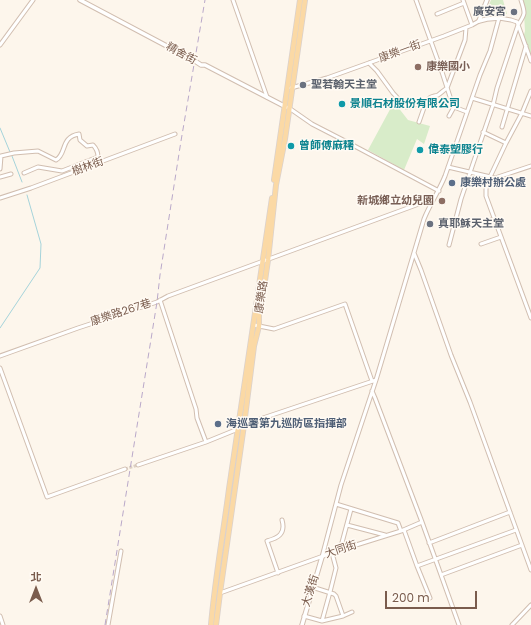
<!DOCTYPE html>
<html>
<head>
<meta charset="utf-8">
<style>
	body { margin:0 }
	#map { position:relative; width:531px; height:625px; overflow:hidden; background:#fdf6ec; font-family:Poppins,"Noto Sans TC",sans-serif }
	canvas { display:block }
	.north { position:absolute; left:16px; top:569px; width:40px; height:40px; -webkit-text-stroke:3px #fffaf3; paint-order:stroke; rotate:0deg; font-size:11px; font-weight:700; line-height:16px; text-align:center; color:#7a5c4d }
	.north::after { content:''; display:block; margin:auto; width:14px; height:18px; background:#7a5c4d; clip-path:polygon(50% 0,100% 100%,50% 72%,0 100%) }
	.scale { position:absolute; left:385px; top:591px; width:92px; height:18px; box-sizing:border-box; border:2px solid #7a5c4d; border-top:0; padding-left:5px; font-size:12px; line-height:14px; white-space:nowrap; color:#7a5c4d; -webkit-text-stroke:3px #fffaf3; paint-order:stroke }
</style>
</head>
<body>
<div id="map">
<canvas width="531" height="625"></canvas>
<div class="north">北</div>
<div class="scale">200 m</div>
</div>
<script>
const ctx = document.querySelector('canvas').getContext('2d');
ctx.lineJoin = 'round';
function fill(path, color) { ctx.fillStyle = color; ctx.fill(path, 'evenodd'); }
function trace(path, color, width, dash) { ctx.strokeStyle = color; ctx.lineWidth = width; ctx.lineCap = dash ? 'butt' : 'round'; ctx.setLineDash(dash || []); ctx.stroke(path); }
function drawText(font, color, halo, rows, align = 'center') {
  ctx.font = font + ' Poppins,"Noto Sans TC",sans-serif'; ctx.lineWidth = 3; ctx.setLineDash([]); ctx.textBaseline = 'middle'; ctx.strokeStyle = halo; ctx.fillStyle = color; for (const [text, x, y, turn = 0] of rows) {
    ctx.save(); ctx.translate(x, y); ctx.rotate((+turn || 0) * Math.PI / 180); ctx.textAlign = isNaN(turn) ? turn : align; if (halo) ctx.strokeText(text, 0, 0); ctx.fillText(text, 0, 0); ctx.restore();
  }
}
fill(new Path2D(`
	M491 0H503L507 14 484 17Z
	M520 0H531V60L523 38 525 31 524 13Z
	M394 102 408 120 430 126 424 144 417 139 404 170 368 150Z`), '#d8ecc9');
trace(new Path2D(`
	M0 128 10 152
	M12 156 22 182
	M0 328 40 268 41 244 27 195`), '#a5d3da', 1);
trace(new Path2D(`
	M125 469 138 465`), '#dcd0c4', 3, [3, 1.5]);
const minor = new Path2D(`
	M233 0 267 97
	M416 0 442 72 453 106 454 107 467 112
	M463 0 472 25
	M437 14 464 3
	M0 45 33 0
	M369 63 377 71 393 93 406 107 426 102C430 96 432 97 438 95 441 93 444 90 447 88
	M291 88 327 78 444 36 472 25 479 21
	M447 88 465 40 466 28
	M531 91 522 113 506 143 490 177 486 189V196L531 318
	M472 98 531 116
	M289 108 312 124 347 142 439 191
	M449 116 454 107
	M419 122 426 102
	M502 127 526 46
	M483 132 506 143
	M448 167 495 178 531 166
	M0 169 1 156 14 153 38 151 56 160C67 154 60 137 79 134L80 140 87 146 93 145C96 148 98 153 98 157L62 171 38 167 24 173
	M0 177 11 174
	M0 198 31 188 175 134
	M477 225 494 219
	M481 244 501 237
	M449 245 461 199 493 105 497 88 518 25C526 13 525 13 521 0
	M414 253 421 270 451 355 470 402 531 570
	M160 300 196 409 197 418 206 442
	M254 325 274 329 345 304 372 381
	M0 356 78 328 157 302 168 296 427 201H432
	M0 368 47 497 125 469
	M372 391 375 398 422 522 459 625
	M138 465 206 442 238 429 244 425 257 420 376 380
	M336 504 398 523 401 531
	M347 525 385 535
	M404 530 417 566 430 598
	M429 543 510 512
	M340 550 351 509
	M322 557 341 485 376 380 424 219C430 204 439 191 445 176L480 75 490 51 499 18 511 20 517 22 531 61
	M417 566 516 530
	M278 573 267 541C278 538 286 534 282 520
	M441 575 522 545
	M312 587 334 594 336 596 342 613 343 616
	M220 593 340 550 401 531 422 522
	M0 616 3 625
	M304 616 322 621 343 616 352 612
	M322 621 330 592 336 568 332 553
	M108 625 121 551
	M512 625 531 605`);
const tertiary = new Path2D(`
	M80 0 195 61 201 65H205L286 107
	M479 21 487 0
	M479 21 487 19 499 18
	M302 625 322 557`);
const primary = new Path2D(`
	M274 180 300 0
	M211 625C215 579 223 535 229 489 243 392 258 295 272 198
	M216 625 220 593 244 425 254 346 259 326V313L261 308 268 260 276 185 285 139 305 0`);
trace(minor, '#d1beb0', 5);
trace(tertiary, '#d1beb0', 5.5);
trace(primary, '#dad1cd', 6);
trace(minor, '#fff', 3);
trace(tertiary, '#fff', 3.5);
trace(primary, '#fbd9a5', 4.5);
trace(new Path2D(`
	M105 625 157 302 160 275 181 141 205 0`), '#b9a8c9', 1, [6, 4]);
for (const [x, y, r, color] of [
	[514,12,4,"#6b7280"],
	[418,67,4,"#8d6e63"],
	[303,85,4,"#6b7280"],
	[342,104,4,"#0f9aa8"],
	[291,146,4,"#0f9aa8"],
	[420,150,4,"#0f9aa8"],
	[452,183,4,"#5c6f8a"],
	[442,201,4,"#8d6e63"],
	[430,224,4,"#6b7280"],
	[218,424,4,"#5c6f8a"]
]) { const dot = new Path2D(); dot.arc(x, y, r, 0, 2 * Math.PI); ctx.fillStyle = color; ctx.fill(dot); trace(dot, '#fffaf3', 1.5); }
drawText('bold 11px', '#5b616d', '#fffaf3', [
	["廣安宮",506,12,"right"],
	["聖若翰天主堂",311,85],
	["真耶穌天主堂",438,224]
], 'left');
drawText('11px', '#7a5c4d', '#fffaf3', [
	["康樂一街",400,52,-20],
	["精舍街",181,54,29],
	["樹林街",88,167,-20],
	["康樂路",262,297,-81],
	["康樂路267巷",121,313,-18],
	["大同街",341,550,-18],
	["大漢街",311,591,-73]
]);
drawText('bold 11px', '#785e54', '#fffaf3', [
	["康樂國小",426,67],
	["新城鄉立幼兒園",434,201,"right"]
], 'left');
drawText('bold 11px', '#0d838f', '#fffaf3', [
	["景順石材股份有限公司",350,104],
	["曾師傅麻糬",299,146],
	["偉泰塑膠行",428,150]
], 'left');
drawText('bold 11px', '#4e5e75', '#fffaf3', [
	["康樂村辦公處",460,183],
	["海巡署第九巡防區指揮部",226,424]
], 'left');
</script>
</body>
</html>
